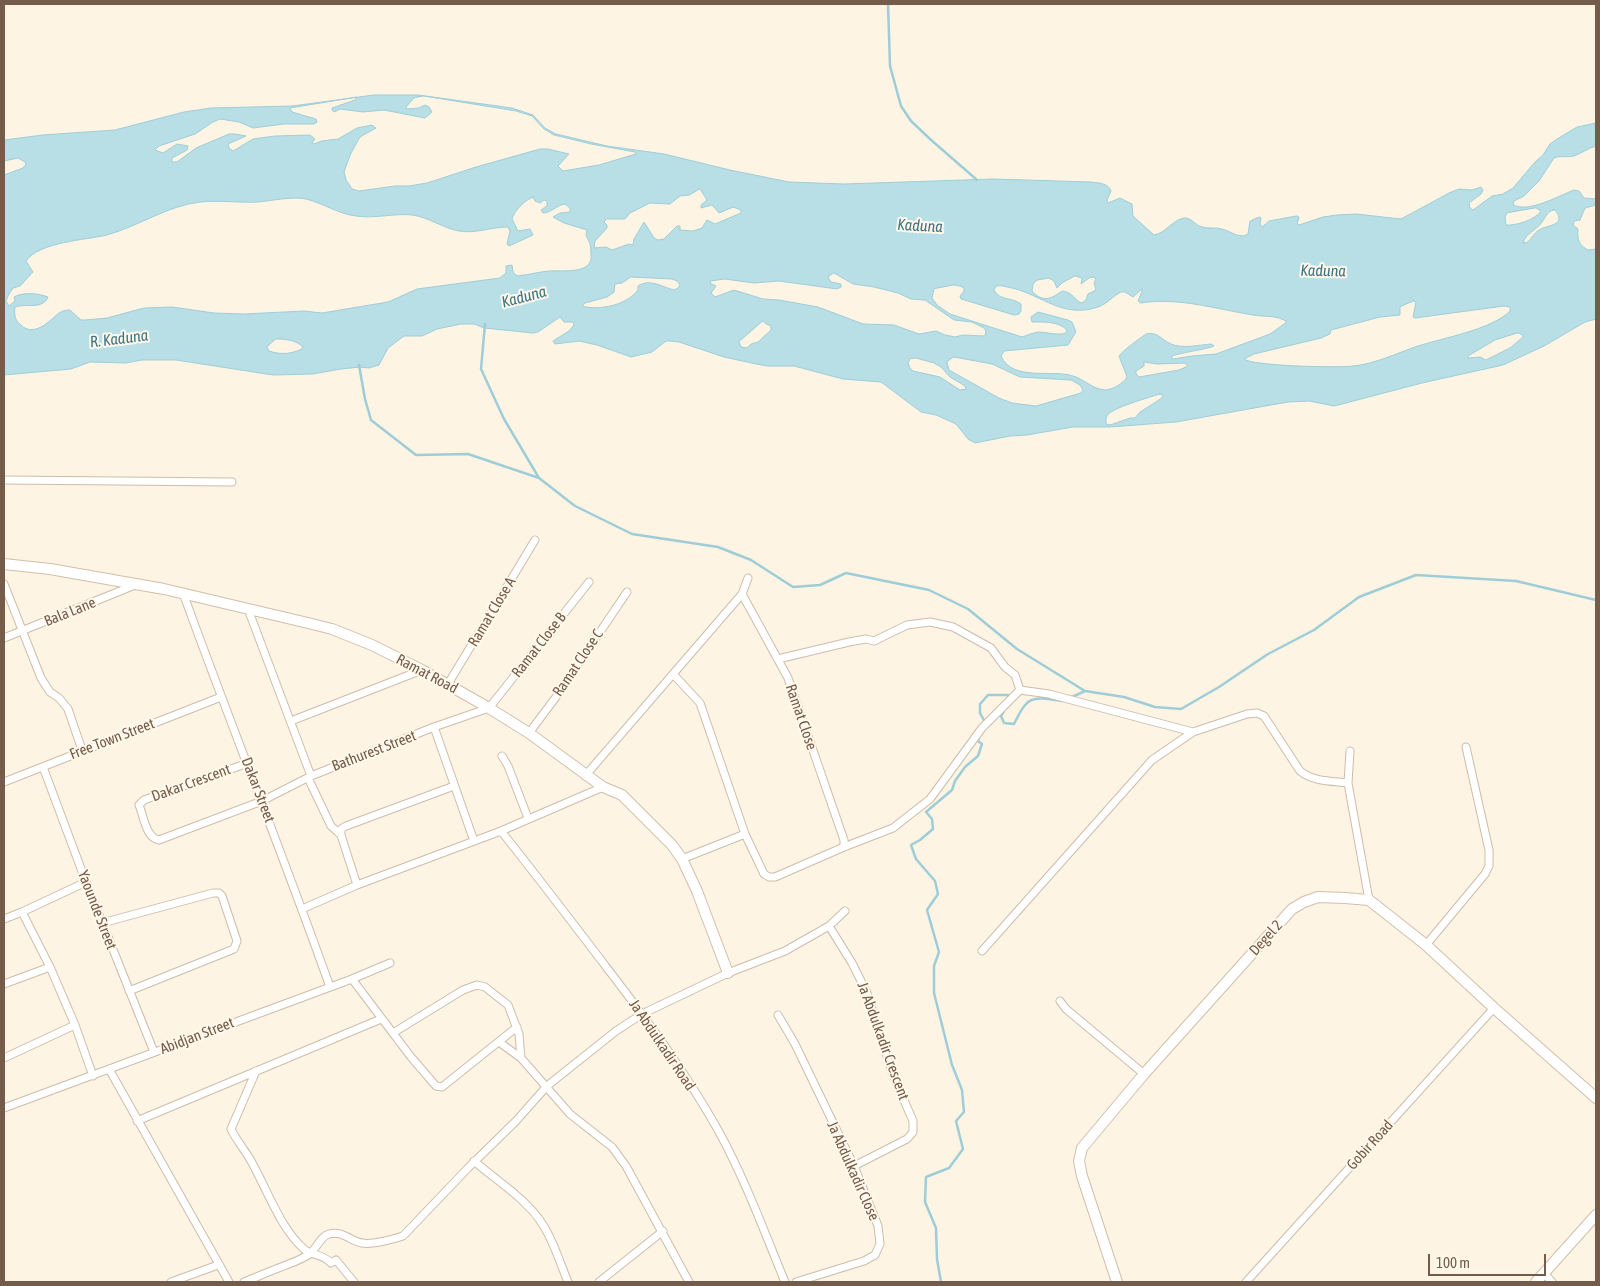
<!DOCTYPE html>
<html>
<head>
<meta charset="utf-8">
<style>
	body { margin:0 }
	#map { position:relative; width:1600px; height:1286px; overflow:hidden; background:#fdf4e4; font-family:"Asap Condensed",sans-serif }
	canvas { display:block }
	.frame { position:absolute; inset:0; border:5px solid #755b49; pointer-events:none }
	.scale { position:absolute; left:1428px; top:1254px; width:118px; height:22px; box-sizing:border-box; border:2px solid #755b49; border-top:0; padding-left:6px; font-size:15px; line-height:18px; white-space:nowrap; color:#755b49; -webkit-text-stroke:4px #fff8eb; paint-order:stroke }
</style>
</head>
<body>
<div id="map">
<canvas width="1600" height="1286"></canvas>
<div class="frame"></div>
<div class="scale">100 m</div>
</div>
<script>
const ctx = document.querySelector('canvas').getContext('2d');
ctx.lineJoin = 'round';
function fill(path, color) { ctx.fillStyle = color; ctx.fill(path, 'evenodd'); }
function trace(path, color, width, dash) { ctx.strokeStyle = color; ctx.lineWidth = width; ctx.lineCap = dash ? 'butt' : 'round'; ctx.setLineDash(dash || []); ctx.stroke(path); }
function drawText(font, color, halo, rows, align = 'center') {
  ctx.font = font + ' "Asap Condensed",sans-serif'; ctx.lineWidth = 4; ctx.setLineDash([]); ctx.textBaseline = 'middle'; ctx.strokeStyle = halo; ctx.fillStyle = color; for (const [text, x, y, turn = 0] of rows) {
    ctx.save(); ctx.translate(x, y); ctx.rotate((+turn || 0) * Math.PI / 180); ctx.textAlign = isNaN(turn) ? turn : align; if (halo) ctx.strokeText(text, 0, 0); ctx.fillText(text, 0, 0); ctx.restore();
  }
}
const water = new Path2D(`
	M374 95H418L512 108 533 115 545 128 556 134 607 146 664 154 730 170 789 182 844 184 993 179 1091 182C1099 183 1108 183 1111 191L1107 200 1108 203 1120 198 1132 204 1133 216 1154 235C1166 233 1173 219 1185 218 1192 218 1196 226 1202 227 1209 229 1216 227 1222 229 1230 231 1235 236 1244 236L1248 234 1250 221 1259 217 1261 218 1260 224 1262 227 1269 221 1296 216H1298L1299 218 1297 224 1299 225 1323 217 1337 215 1356 214 1401 219 1449 193 1459 189 1472 190 1481 187 1483 190 1481 194 1469 203 1470 208 1473 210 1492 196 1503 194 1513 188 1535 162 1543 155 1550 144 1557 139 1577 127 1596 123V146C1588 148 1582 153 1574 156 1567 158 1561 155 1554 158L1539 181 1524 196 1514 201 1513 205C1529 213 1558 196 1574 190L1579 191 1584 198 1596 199V205L1585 208 1580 220 1574 221 1573 225 1578 229C1577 240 1579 245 1588 250L1596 249V319L1585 322 1544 346 1503 365 1422 383 1342 404 1334 406 1309 401 1288 402 1176 422 1110 427H1073L1027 435 1010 436 975 443 968 439 956 424 936 415 921 412 881 382 843 379 794 366H768L756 364 724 357 679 342 670 341H666L652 352 631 357 597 345 579 341 555 344 553 341 569 331 574 325 573 322H564L560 317 538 332 533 333 484 328 474 324H461L437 329 422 336H404L388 348 379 365 369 368 360 367 341 369 313 374 273 375 176 360H142L126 363 90 362 71 369 4 375V175L23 168 26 164 25 162 18 158 4 161V140L43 135 115 130 184 112 211 108 292 106ZM424 96 516 111 532 116 544 129 554 135 591 144 635 152 636 154 599 165 563 171 558 166 569 154 548 149H540L476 167 427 183 409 186H395L359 191 352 189 346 180 344 172 351 153 360 137 376 128 372 125 357 128 338 139 322 141 314 144 312 143 315 139 310 135 275 136 253 139 233 151 229 148 228 144 246 136 235 134H229L196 148 177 162H172V158L187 150 188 146 177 144 163 153 155 150 159 146 195 134 213 122 220 119 239 122 253 128 284 124H314L317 122 316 119 292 112 290 108 357 97 355 100 332 108V110L334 112 340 109 363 112 384 110 425 118 432 112 429 107 425 105 419 108 407 109 406 107 414 98ZM700 189 707 200 701 205V208L712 205 719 213 733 207 741 210V213L715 224 707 220 702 228 693 231 680 230V226H677L664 239 658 240 654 238 644 222 634 239 633 245 629 244 612 250 606 247 594 248 595 241 607 228V225L604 222 606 219H625L630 213 650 203 670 204 680 196 689 195ZM533 197 535 201 540 203 544 200 547 201V206L541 210 543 213C551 213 557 205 565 204L570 208V212L560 213 553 217 564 223 587 230 586 236C590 241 591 248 591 254 594 275 562 270 549 271 538 272 528 275 517 276L513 272 512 265 506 266V273L500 278 417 289 388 302 322 313 304 311 244 314 214 313 172 307 144 308 107 318 85 320H81L70 310C66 310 62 311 59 313 49 321 34 338 21 325 15 321 14 314 15 307 26 303 43 310 48 297 38 293 23 292 14 297L15 301 9 306 6 301 8 296 13 288 20 286 33 272 26 261C39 242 86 240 107 235 139 226 167 206 200 202 219 200 238 203 257 202 272 201 291 196 306 199 323 203 338 214 356 216 374 219 394 213 412 215 429 217 442 228 459 231 475 234 491 227 508 227L510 231 507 244 509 246 533 235 530 229 518 231 512 219C514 211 525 200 533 197ZM1536 208 1541 211C1535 220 1515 226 1506 225L1505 217 1507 213ZM1553 210H1555C1568 226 1546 225 1539 230 1534 233 1532 238 1528 242L1523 243C1526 233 1537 230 1542 222 1546 217 1546 213 1553 210ZM834 273 853 284 874 287 898 293 911 299 925 300 954 320 972 322 984 328 986 331 985 336 963 335 955 337 945 335 936 331 919 334 894 325 863 324 818 307 779 300 763 299 734 290 715 297 711 293 716 286 711 284 710 281 725 279 754 283 779 281 837 289 841 287V284L831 282 828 277ZM1075 276 1082 278 1081 284 1089 278 1094 277 1096 279 1094 283 1096 290 1088 294 1086 300 1082 303C1075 301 1073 292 1062 291 1051 299 1043 303 1032 291L1033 284 1037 280 1049 278 1054 281 1057 288 1062 283ZM631 277 672 279 677 281 680 285 678 288 674 290C662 287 650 278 638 286V290C627 305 599 311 582 306L585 303 607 297 614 292 615 284 622 283ZM954 285 960 286 964 288V291L960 296 961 299 1014 315 1019 314 1021 311V304C1012 297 1000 301 994 290L996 286C1002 285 1006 287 1012 288 1042 295 1063 319 1098 307 1107 304 1113 296 1121 292H1125L1133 297 1142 289V291L1138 301 1141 303C1178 297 1216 309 1253 315 1264 317 1278 315 1287 322L1270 334 1216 354 1192 356 1173 359 1171 357C1176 353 1205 350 1214 346L1211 344C1199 345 1182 349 1171 344 1162 340 1157 331 1146 334 1138 340 1124 349 1119 356L1127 377C1124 383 1112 390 1105 390 1092 389 1084 379 1073 376 1054 369 1012 382 1001 356L1004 351 1068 345 1076 332 1072 322 1068 320 1038 312 1031 317 1032 322C1043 322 1058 321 1067 330L1066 333C1058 336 1047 332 1038 332 1032 333 1028 335 1022 337L950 314 937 305 932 298 934 289ZM1414 301 1416 302 1413 317 1415 318 1504 306 1510 307V311C1493 329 1443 338 1418 346 1397 353 1375 364 1353 366 1338 368 1251 366 1244 359L1254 354 1321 338 1330 334 1331 330 1380 317 1400 315V307ZM763 321 766 324 771 326V330L758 342 751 344 747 348 741 347 739 342ZM1518 333 1523 335V337L1510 348 1486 360 1480 357 1468 358V356L1495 340ZM276 339C285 339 296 340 303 347L302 349C291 354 281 355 269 351L267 347ZM954 357 992 364 1020 377 1071 380 1080 385 1083 390 1081 393 1036 406 1012 403 999 398 949 370 947 362ZM916 358 934 363 941 367 950 377 965 386 966 389 960 390 940 377 913 371 910 368 908 363 910 359ZM1144 362 1157 364 1185 363 1188 366 1179 370 1139 377 1136 374V371L1144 366ZM1160 394 1163 395 1162 398 1140 412 1135 418H1130L1110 425 1106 424C1106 422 1106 417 1107 416 1110 408 1151 397 1160 394Z`);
fill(water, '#b8dee6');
trace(water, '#9ecdd8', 1);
trace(new Path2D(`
	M888 4 890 66 901 106 911 121 930 139 977 180
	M485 324 481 369 504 419 539 478
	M359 365 365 399 371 420 416 455 468 454 539 478 575 506 632 534 718 547 751 560 793 587 820 585 846 573 929 590 968 609 1017 649 1085 691 1124 697 1155 707 1181 709 1219 687 1268 654 1314 630 1359 597 1416 575 1516 581 1596 600
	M1072 697 1085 691
	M1004 711 1001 716 1004 723 1014 724C1028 696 1030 696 1062 701L1065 700
	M986 724 980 713V704L988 695H1008V698
	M941 1282 937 1259 936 1228 925 1202 926 1177 949 1168 963 1149 956 1121 964 1112 962 1090 952 1065 934 993V966L939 952 927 910 938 894 935 881 916 859 911 845 920 840 933 829 932 819 926 812 952 790 955 781 965 767 978 756 982 744 978 741 979 737`), '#9ecdd8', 2.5);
const street = new Path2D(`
	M4 480 232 482
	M4 584 41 678 50 692 59 698 68 709 82 750
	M183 593C231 725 283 855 330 987
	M742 594 788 678 844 840V847
	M248 609 311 776
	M4 638 135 585
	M778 659 849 642 866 639 874 641 907 625 930 622 953 627 991 648 1005 667 1015 675 1020 690 1049 694 1193 732
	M673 674 700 703 745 834 764 874 769 877H775L844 847 893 828 930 799 982 728 1020 690
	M448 684 535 540
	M291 721 422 670
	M434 727 474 841
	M529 733 556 697 627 592
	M1350 751 1348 783 1369 900
	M502 756 508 766 528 818
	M248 763 144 800 139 805C144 817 146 838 159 840L262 801 311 776 434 727 489 708 589 582
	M43 767 86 882 154 1052
	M585 776 742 594 748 578
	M308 778 331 826 341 835
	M4 782 221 697
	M501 831C537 876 572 922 607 968 647 1020 686 1073 718 1130 745 1179 764 1231 785 1282
	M682 859 745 834
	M357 885 341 835V829L346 826 454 786
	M302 909 357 885 501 831 603 787
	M22 912 50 967 75 1025 93 1076
	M4 919 22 912 86 882
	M102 923 213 893H219L222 896 237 941 234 949 129 991
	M829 926 852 963 867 993 893 1075 913 1121V1132L907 1139 854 1166
	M1426 945 1485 874 1489 866V850L1466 747
	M982 951 1152 760 1193 732 1247 714 1257 713 1264 716 1300 771C1314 782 1331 781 1348 783
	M352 979 411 1057 436 1086 442 1087 517 1027
	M4 984 50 967
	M1060 1001 1066 1009 1144 1074
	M778 1015 795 1044 854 1166 878 1226 880 1244 875 1255 864 1261 796 1282
	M393 1033 463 990 477 985 485 987 508 1005 519 1034 521 1058 570 1114 612 1147 626 1166 689 1282
	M499 1042 521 1058
	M4 1058 75 1025
	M109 1069 229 1282
	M256 1071 231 1129C236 1140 245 1150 251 1161 267 1189 280 1228 304 1249 311 1256 322 1253 331 1263L336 1260 354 1282
	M4 1108 352 979 390 963
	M137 1121 381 1019
	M474 1161C497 1181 528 1200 543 1225 554 1242 560 1263 568 1282
	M1544 1273 1552 1282
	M171 1282 218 1265
	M244 1282C255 1278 265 1273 276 1269 288 1264 300 1261 311 1253 317 1247 321 1236 329 1234 341 1230 351 1241 362 1243 372 1245 394 1239 403 1236L468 1168 516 1121 547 1086 616 1031 642 1014 728 973 785 951 829 926 845 911
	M599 1282 663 1231
	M1246 1282 1494 1008`);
const secondary = new Path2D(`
	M4 564 50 569 164 589 308 623 332 629 372 645 422 670 489 708 529 733 603 787 622 795 672 845 682 859 697 891 728 973
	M1117 1282 1082 1176 1079 1161 1082 1148 1144 1074 1292 909 1304 902 1318 897 1345 898 1369 900 1426 945 1494 1008 1596 1098
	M1536 1282 1596 1215`);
trace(street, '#cebcaa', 9);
trace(secondary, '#d3beaa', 12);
trace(street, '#fff', 7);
trace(secondary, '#fff', 10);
drawText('15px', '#755b49', '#fff8eb', [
	["Bala Lane",70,612,-22],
	["Ramat Close A",492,612,-59],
	["Ramat Close B",539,645,-52],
	["Ramat Close C",578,663,-56],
	["Ramat Road",427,674,28],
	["Ramat Close",801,717,71],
	["Free Town Street",112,739,-21],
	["Bathurest Street",374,751,-21],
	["Dakar Crescent",191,783,-20],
	["Dakar Street",258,790,69],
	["Yaounde Street",97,910,69],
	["Degel 2",1266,938,-48],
	["Abidjan Street",197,1036,-21],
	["Ja Abdulkadir Crescent",883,1041,70],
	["Ja Abdulkadir Road",662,1045,56],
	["Gobir Road",1370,1145,-48],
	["Ja Abdulkadir Close",853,1171,66]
]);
drawText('italic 16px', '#3f7582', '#fff8eb', [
	["Kaduna",920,226,3],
	["Kaduna",1323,271,1],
	["Kaduna",524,297,-15],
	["R. Kaduna",119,339,-7]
]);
</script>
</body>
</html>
